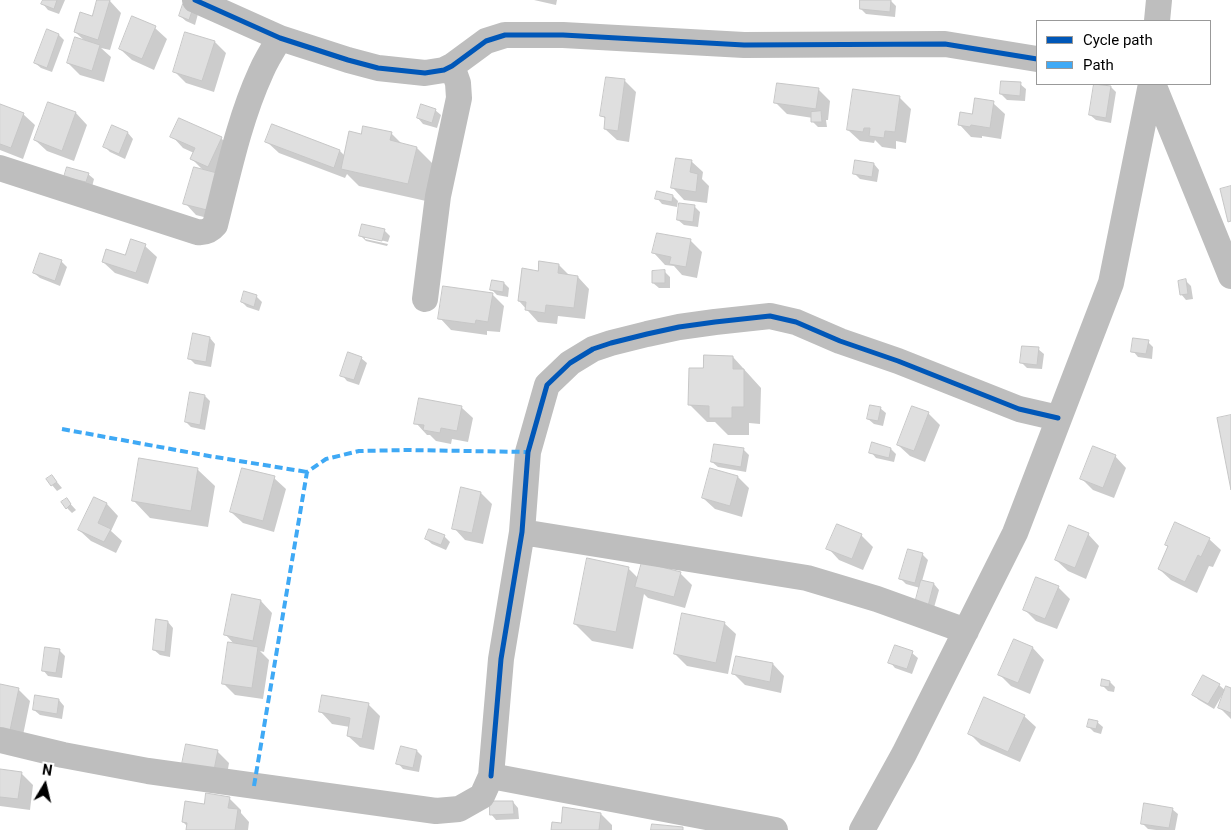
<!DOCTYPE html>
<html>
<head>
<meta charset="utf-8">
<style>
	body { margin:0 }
	#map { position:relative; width:1231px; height:830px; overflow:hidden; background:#fff; font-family:Roboto,sans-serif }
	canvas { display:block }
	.legend { position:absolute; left:1036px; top:20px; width:175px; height:65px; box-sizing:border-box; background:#fff; border:1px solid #999; margin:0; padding:6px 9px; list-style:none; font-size:15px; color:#000 }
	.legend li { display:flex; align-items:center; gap:10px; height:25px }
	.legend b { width:25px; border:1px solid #999 }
	.north { position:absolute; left:20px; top:760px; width:50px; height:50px; -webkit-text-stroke:4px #fff; paint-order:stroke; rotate:9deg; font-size:14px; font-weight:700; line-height:20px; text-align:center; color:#000 }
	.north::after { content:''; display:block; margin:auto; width:18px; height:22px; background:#000; clip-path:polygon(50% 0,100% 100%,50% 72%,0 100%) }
</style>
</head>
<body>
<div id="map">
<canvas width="1231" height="830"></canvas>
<ul class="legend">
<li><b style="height:6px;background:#0057b8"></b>Cycle path</li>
<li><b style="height:6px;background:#3fa9f5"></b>Path</li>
</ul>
<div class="north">N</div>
</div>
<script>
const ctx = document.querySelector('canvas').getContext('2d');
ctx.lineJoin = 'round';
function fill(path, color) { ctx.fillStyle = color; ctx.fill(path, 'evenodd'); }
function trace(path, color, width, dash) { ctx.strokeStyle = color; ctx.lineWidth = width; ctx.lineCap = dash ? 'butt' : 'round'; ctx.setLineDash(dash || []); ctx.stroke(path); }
fill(new Path2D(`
	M45 0H65L59 14 48 10 43 4Z
	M98 0 110 1 121 13 110 50 101 48 111 57 104 82 80 75 68 63 85 41 75 32 92 18Z
	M534 0H557L556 5Z
	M862 0H890L896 6 895 17 866 14 861 9Z
	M184 6 198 14 195 25 186 21 180 16Z
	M155 28 167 39 154 70 132 60 120 49Z
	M48 31 59 35 64 40 52 72 41 68 35 63Z
	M215 42 226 53 214 92 186 83 174 71Z
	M625 81 636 92 629 142 617 140 605 129 606 120 602 115Z
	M1020 84 1026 89 1025 101 1007 100 1001 94Z
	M1096 84 1111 87 1116 92 1111 123 1096 120 1090 115Z
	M819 90 830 101 828 120H826L827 127H818L813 122V118L787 114 776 103Z
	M899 97 911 109 906 143 896 141V149L882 147 875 140 874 143 860 141 848 130Z
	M993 103 1005 114 1001 139 982 136V138L971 137 960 125Z
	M49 104 76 113 87 125 74 161 47 151 35 140Z
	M0 106 23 114 35 125 23 159 0 150Z
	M435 110 441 115 437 128 423 124 418 118Z
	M273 126 340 151 345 156 362 135 391 133 402 144 417 148 434 165 426 201 359 186 347 174 345 178 279 153 267 142Z
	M113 127 128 133 133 139 125 159 110 152 105 147Z
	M172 136 221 138 233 150 223 222 196 215 185 203 203 170 192 159 194 153 183 148Z
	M691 161 703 172 702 179 709 186 707 203 684 200 673 188Z
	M874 164 879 170 877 182 860 179 854 173Z
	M88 174 94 179 92 187 71 182Z
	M673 196 678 201 677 207 662 204 657 198Z
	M694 206 700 212 698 227 684 225 678 220Z
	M384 230 390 236 388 242 365 236V239L388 244 387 246 366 241 361 236Z
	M691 241 702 252 697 278 682 275 674 266 665 265 654 253Z
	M145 246 157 257 148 284 115 273 103 262 126 257Z
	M61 261 67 267 60 286 40 278 34 273Z
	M559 265 570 276 578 277 589 289 585 319 558 316 557 324 538 322 519 301 539 272Z
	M664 271 670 277V288H659L653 283Z
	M1186 281 1191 286 1193 299 1186 300 1181 294Z
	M504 283 509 288 508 297 497 295 492 290Z
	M492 294 504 306 500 332 487 331V335L451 330 440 318Z
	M256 296 262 302 259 311 247 307 242 302Z
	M210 338 215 344 211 367 195 364 189 358Z
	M1148 342 1153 347 1152 359 1138 357 1133 351Z
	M1038 349 1044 354 1042 369 1027 368 1022 363Z
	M733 357 761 388 760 424 749 423V435H728L715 422H707L690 405 705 369Z
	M361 358 367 363 359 385 347 381 342 375Z
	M205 396 210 401 205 430 191 427 186 422Z
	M461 407 473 418 468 442 452 439 451 444 436 441 430 435H427L416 423Z
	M913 407 929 414 940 425 925 462 910 456 898 445Z
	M880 408 886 413 883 426 874 424 868 419Z
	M743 449 749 455 746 472 718 467 712 462Z
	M891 449 896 454 894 462 876 458 871 452Z
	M1115 456 1126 468 1114 498 1093 490 1081 478Z
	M197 469 215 486 208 527 150 518 133 500Z
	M52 476 62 488 57 491 52 485Z
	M738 477 749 488 742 517 715 509 703 498Z
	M274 478 286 489 274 532 243 523 231 512Z
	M481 493 492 504 483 544 465 540 454 528Z
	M94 498 107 504 118 516 111 531 122 541 116 553 91 541 79 530Z
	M67 500 76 510 72 513 67 508Z
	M1088 534 1099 546 1086 579 1068 571 1056 560Z
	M861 535 873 547 863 570 839 560 828 548Z
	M444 536 450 542 446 550 432 544 426 539Z
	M1209 539 1221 550 1213 567 1209 566 1197 593 1171 580 1159 569 1169 548 1166 545Z
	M909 551 923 555 928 560 922 581 934 584 939 590 933 611 922 608 920 588 906 584 901 579Z
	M628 568 639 579 680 573 692 585 685 608 648 598 644 594 633 649 592 641 575 624Z
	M1058 587 1070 599 1057 629 1036 621 1024 609Z
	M261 601 272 613 264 652 260 651 269 660 263 699 235 695 223 683 235 645 225 634Z
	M168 622 173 628 170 657 160 655 154 650Z
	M724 623 736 634 728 674 687 666 675 654Z
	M1014 641 1033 648 1044 660 1030 694 1011 686 1000 675Z
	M59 650 65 656 62 678 48 676 43 670Z
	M912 653 918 658 912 674 895 668 890 662Z
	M773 664 784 676 781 693 745 685 734 674Z
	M1110 682 1115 687 1114 692 1108 691 1102 685Z
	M1219 685 1226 691 1231 689V719L1219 707 1225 693 1224 692 1214 709 1199 700 1193 695Z
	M0 686 18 689 30 701 21 745 0 741Z
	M59 700 64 706 62 719 40 715 34 710Z
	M368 704 380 716 374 750 360 747 348 736 350 727 332 724 321 712Z
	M1024 716 1036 727 1020 762 981 745 969 733Z
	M1097 722 1103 727 1101 734 1094 732 1089 727Z
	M217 751 229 763 226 781 195 775Z
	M417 751 422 756 419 772 403 769 398 763Z
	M0 771 21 773 33 785 30 810 0 806Z
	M229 798 241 810V813L249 822 248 830H187V826L183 822 205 806Z
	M513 802 518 808 519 819 496 820 491 814Z
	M1172 809 1178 814 1175 830H1156L1148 829 1142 823Z
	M601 814 612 825V830H552Z`), '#0003');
const building = new Path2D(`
	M43 0H57L54 9 41 4Z
	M97 0H110L98 40 74 32 80 12 92 16Z
	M860 0H891L890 12 860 9Z
	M183 4 193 8 189 20 179 16Z
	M132 16 156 26 142 59 119 49Z
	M47 29 59 34 47 68 34 63Z
	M185 32 215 41 202 81 173 72Z
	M75 37 100 45 92 71 67 63Z
	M606 77 625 79 618 131 604 129 605 117 600 116Z
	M1001 81 1021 82 1020 96 1000 94Z
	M777 83 819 88 816 109 774 103Z
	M1094 84 1111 86 1106 118 1089 115Z
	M853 89 900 96 895 132 885 131 884 138 869 136 870 128H864L863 132 847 130Z
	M975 98 994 101 990 128 971 125 970 127 958 125 960 112 972 114Z
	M48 102 76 112 62 151 34 140Z
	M0 104 24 113 11 148 0 144Z
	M421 104 436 109 432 123 417 118Z
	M821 111 822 122H811V112Z
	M179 118 222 137 208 167 190 159 195 148 170 137Z
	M272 124 340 150 334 168 265 142Z
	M112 125 128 132 119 154 103 147Z
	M363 126 392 132 390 140 417 147 408 184 341 169 349 131 361 134Z
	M676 158 692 160 690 172 698 174 696 192 671 188Z
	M855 160 874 163 872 177 853 174Z
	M67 167 89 173 86 182 64 177Z
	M194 167 221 174 211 211 183 204Z
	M1231 186V221L1228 222 1220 189Z
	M657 191 673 195 672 202 655 199Z
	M679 203 695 205 693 222 677 220Z
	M362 224 385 229 382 241 359 236Z
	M657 233 691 239 686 267 669 264 671 257 652 253Z
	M131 239 146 244 136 273 102 262 106 249 125 255Z
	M40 253 62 260 55 281 33 273Z
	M539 261 559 264 558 273 578 276 574 308 546 305 545 313 525 310 526 302 518 301 522 268 538 271Z
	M665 270V283H652V271Z
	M1186 279 1188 294 1180 295 1178 281Z
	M492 280 504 282 503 292 490 290Z
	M443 286 493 293 488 322 476 320 475 324 438 319Z
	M244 291 257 295 254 307 241 302Z
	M193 333 210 337 206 362 188 359Z
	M1133 338 1149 340 1146 354 1131 352Z
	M1022 346 1039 347 1037 365 1020 363Z
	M348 352 362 357 354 380 340 376Z
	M704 355 733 356V369H744V407H732V418H709V406L688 405 689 368H703Z
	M190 392 205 395 200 425 185 422Z
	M419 398 462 406 457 431 441 428 440 433 423 430 424 425 414 424Z
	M870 405 881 407 878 421 867 419Z
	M912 406 929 412 914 451 897 445Z
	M1231 415V490L1217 418Z
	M872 442 891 448 889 458 869 453Z
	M714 444 744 448 741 467 711 462Z
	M1093 446 1116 455 1103 488 1080 479Z
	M139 458 198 468 191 511 132 501Z
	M242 468 275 476 263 521 230 512Z
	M710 468 738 476 730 506 702 498Z
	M52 475 57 482 51 486 46 479Z
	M461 487 481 492 472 533 452 529Z
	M94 497 107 503 98 523 111 529 104 542 78 530Z
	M67 498 71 504 66 509 61 502Z
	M1175 522 1210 538 1201 557 1198 555 1185 582 1158 569 1168 546 1165 545Z
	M837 524 862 534 852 559 826 549Z
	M1069 525 1089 533 1075 568 1055 560Z
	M429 529 445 535 441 545 425 539Z
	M908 549 923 553 915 583 899 579Z
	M587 558 629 567 616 632 574 624Z
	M642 562 681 572 674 597 635 587Z
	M1036 577 1059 586 1045 619 1023 610Z
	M921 580 934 583 928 606 915 603Z
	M232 594 261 600 253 641 224 635Z
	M682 613 725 622 716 663 674 654Z
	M156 619 168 621 165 652 153 650Z
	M1014 639 1033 647 1018 683 998 675Z
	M228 642 258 647 252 688 222 684Z
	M895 645 913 651 907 669 888 663Z
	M45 647 60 649 56 673 42 671Z
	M736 656 773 663 770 682 732 674Z
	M1203 675 1220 684 1208 704 1192 695Z
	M1102 679 1110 681 1109 687 1101 686Z
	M0 684 19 688 9 735 0 733Z
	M1226 686 1231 688V713L1218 708Z
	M35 695 59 699 57 714 33 710Z
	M322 695 369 703 362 739 347 736 350 718 319 712Z
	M984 697 1025 715 1008 752 968 734Z
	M1089 719 1098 721 1096 729 1087 727Z
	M186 744 218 750 214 770 182 764Z
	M401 746 417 750 413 768 396 764Z
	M0 769 22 772 18 799 0 797Z
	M206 793 230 797 228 808 238 809 235 830H186L187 823 182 822 185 801 204 804Z
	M490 801H513L514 814 490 815Z
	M1144 803 1173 808 1169 828 1141 824Z
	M563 807 601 813 599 830H551L552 822 561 823Z
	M652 824 683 827V830H651Z`);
fill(building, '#dfdfdf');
trace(building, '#c7c7c7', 1);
trace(new Path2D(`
	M195 0 280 38 348 60 378 68 425 73 444 70 452 66 486 41 505 35H563L744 45 945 44 1037 59
	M1157 21 1159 0
	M1153 84 1231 276
	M0 168 197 232C205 233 210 231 215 225 228 174 239 120 261 72 266 60 273 49 280 38
	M425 299 438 196 459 98 458 83 452 66
	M522 532 807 578 877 599 966 631
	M0 740 63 755 148 771 436 811 459 809 482 796 491 776 775 830
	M491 776 501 659 522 532 528 452 547 385 570 363 593 349 611 343 647 334 679 327 715 322 770 316 796 322 840 341 898 361 1019 409 1058 418
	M862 830 904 754 1015 533 1111 283 1151 84`), '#bebebe', 26);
trace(new Path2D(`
	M62 429 209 456 307 472
	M254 786 307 472 326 459 359 451 407 450 528 452`), '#3fa9f5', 4, [8, 4]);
trace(new Path2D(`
	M195 0 280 38 348 60 378 68 425 73 444 70 452 66 486 41 505 35H563L744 45 945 44 1037 59
	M491 776 501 659 522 532 528 452 547 385 570 363 593 349 611 343 647 334 679 327 715 322 770 316 796 322 840 341 898 361 1019 409 1058 418`), '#0057b8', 5);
</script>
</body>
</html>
